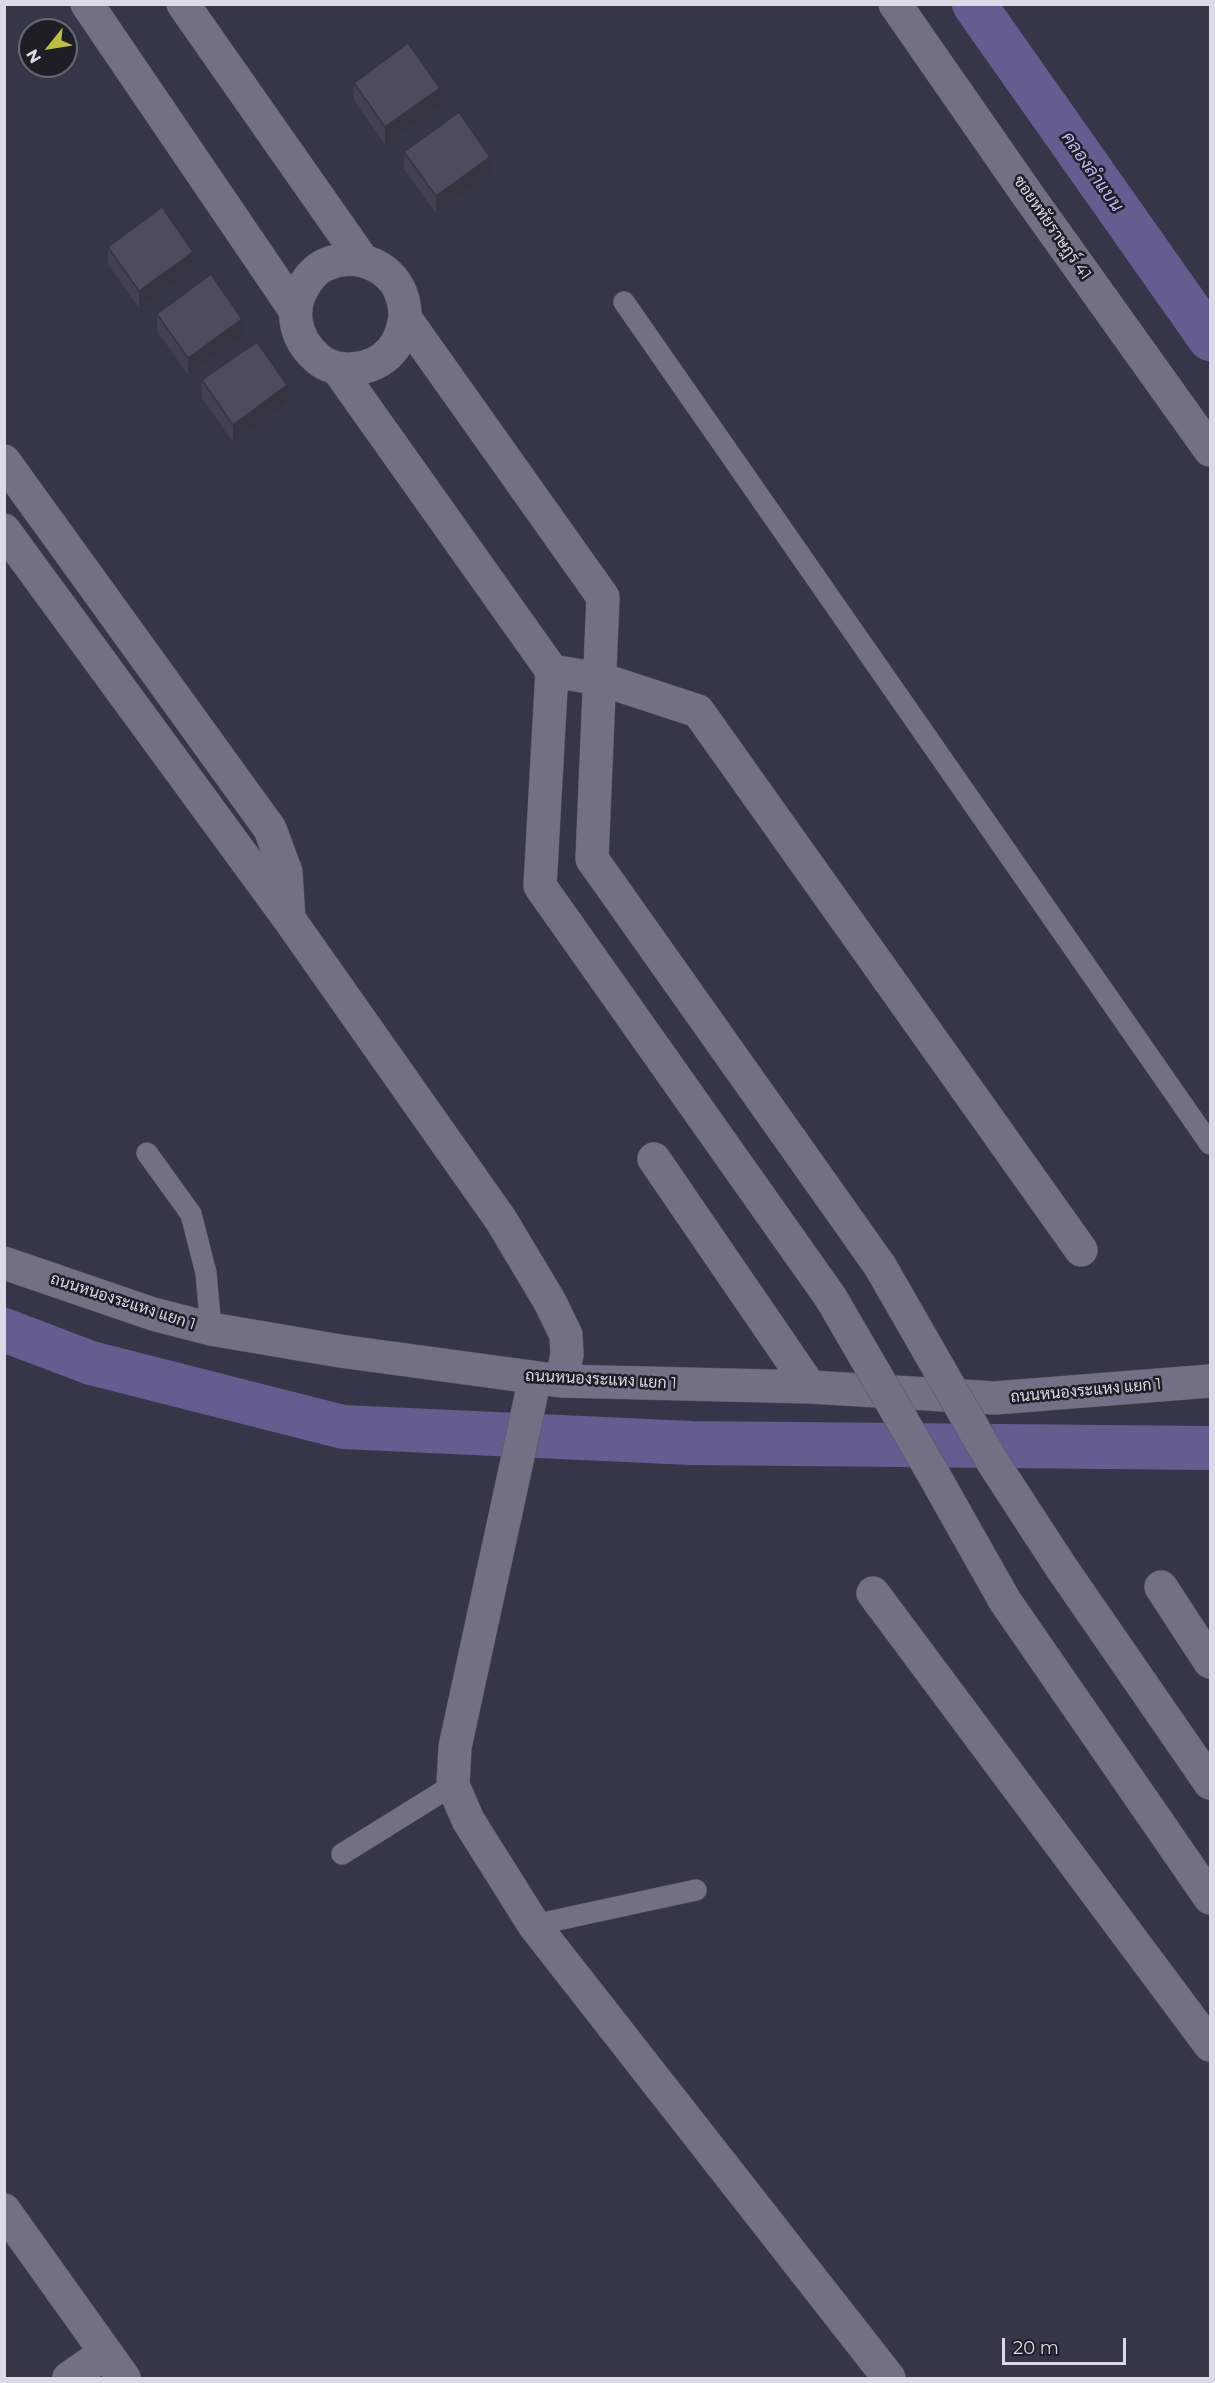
<!DOCTYPE html>
<html>
<head>
<meta charset="utf-8">
<style>
	body { margin:0 }
	#map { position:relative; width:1215px; height:2383px; overflow:hidden; background:#373548; font-family:Montserrat,sans-serif }
	canvas { display:block }
	.frame { position:absolute; inset:0; border:6px solid #dbdae6; pointer-events:none }
	.north { position:absolute; left:18px; top:18px; width:60px; height:60px; box-sizing:border-box; background:#1f1e26; border:2px solid #6a6973; border-radius:50%; rotate:240deg; font-size:16px; font-weight:700; line-height:24px; text-align:center; color:#dbdae6 }
	.north::after { content:''; display:block; margin:auto; width:21px; height:27px; background:#bcbf44; clip-path:polygon(50% 0,100% 100%,50% 72%,0 100%) }
	.scale { position:absolute; left:1002px; top:2338px; width:124px; height:27px; box-sizing:border-box; border:3px solid #dbdae6; border-top:0; padding-left:8px; font-size:18px; line-height:21px; white-space:nowrap; color:#dbdae6; -webkit-text-stroke:4px #1f1e26; paint-order:stroke }
</style>
</head>
<body>
<div id="map">
<canvas width="1215" height="2383"></canvas>
<div class="frame"></div>
<div class="north">N</div>
<div class="scale">20 m</div>
</div>
<script>
const ctx = document.querySelector('canvas').getContext('2d');
ctx.lineJoin = 'round';
function trace(path, color, width, dash) { ctx.strokeStyle = color; ctx.lineWidth = width; ctx.lineCap = dash ? 'butt' : 'round'; ctx.setLineDash(dash || []); ctx.stroke(path); }
function fill(path, color) { ctx.fillStyle = color; ctx.fill(path, 'evenodd'); }
function drawText(font, color, halo, rows, align = 'center') {
  ctx.font = font + ' Montserrat,Sarabun,sans-serif'; ctx.lineWidth = 5; ctx.setLineDash([]); ctx.textBaseline = 'middle'; ctx.strokeStyle = halo; ctx.fillStyle = color; for (const [text, x, y, turn = 0] of rows) {
    ctx.save(); ctx.translate(x, y); ctx.rotate((+turn || 0) * Math.PI / 180); ctx.textAlign = isNaN(turn) ? turn : align; if (halo) ctx.strokeText(text, 0, 0); ctx.fillText(text, 0, 0); ctx.restore();
  }
}
trace(new Path2D(`
	M974 4 1210 339
	M4 1330 91 1363 343 1427 691 1443 1210 1448`), '#655c90', 44);
const service = new Path2D(`
	M624 302 1210 1144
	M147 1153 191 1214 206 1273 211 1329
	M342 1854 453 1785
	M534 1925 696 1890`);
const minor = new Path2D(`
	M87 4 295 310
	M183 4 363 261
	M895 4 1027 194 1210 450
	M405 318C402 331 400 341 391 351 374 371 337 376 317 358 294 338 288 307 307 281 311 275 319 267 327 264 358 251 395 267 403 300 405 306 405 312 405 318L603 597 592 859 880 1266
	M337 368 552 671 540 886 831 1298
	M4 461 270 829 286 872 289 919
	M4 530 289 919 501 1220 550 1302 566 1335 567 1355 561 1381
	M552 671 600 679 698 711 1081 1250
	M654 1159 810 1387
	M4 1263 153 1314 211 1329 340 1351 561 1381 810 1387 995 1398 1210 1381
	M535 1378 455 1747 453 1785 468 1820 534 1925 889 2378
	M992 1461 1061 1567 1210 1783
	M931 1470 1005 1601 1210 1898
	M1161 1587 1210 1662
	M873 1593 1210 2045
	M4 2210 124 2378
	M69 2378 105 2353`);
trace(service, '#545161', 22);
trace(minor, '#545161', 34);
trace(service, '#737085', 21);
trace(minor, '#737085', 33);
const minorBridge = new Path2D(`
	M880 1266 992 1461
	M831 1298 931 1470`);
trace(minorBridge, '#545161', 34, []);
trace(minorBridge, '#737085', 33);
fill(new Path2D(`
	M354 83 440 105 385 145 354 100Z
	M404 152 490 174 436 213 404 169Z
	M108 247 193 269 139 308 108 264Z
	M157 314 242 336 188 375 157 331Z
	M202 380 287 403 233 442 202 398Z`), '#434052');
fill(new Path2D(`
	M440 88V105L385 145V127Z
	M490 157V174L436 213V196Z
	M193 252V269L139 308V291Z
	M242 319V336L188 375V358Z
	M287 385V403L233 442V425Z`), '#373442');
const building = new Path2D(`
	M408 43 440 88 385 127 354 83Z
	M459 112 490 157 436 196 404 152Z
	M162 207 193 252 139 291 108 247Z
	M211 274 242 319 188 358 157 314Z
	M257 342 287 385 233 425 202 380Z`);
fill(building, '#4e4b5f');
trace(building, '#373442', 1.5);
drawText('16px', '#dbdae6', '#1f1e26', [
	["ซอยหทัยราษฎร์ 41",1052,228,55],
	["ถนนหนองระแหง แยก 1",123,1302,18],
	["ถนนหนองระแหง แยก 1",601,1380,3],
	["ถนนหนองระแหง แยก 1",1086,1391,-5]
]);
drawText('italic 18px', '#c0b7f6', '#1f1e26', [
	["คลองลำแบน",1092,172,55]
]);
</script>
</body>
</html>
